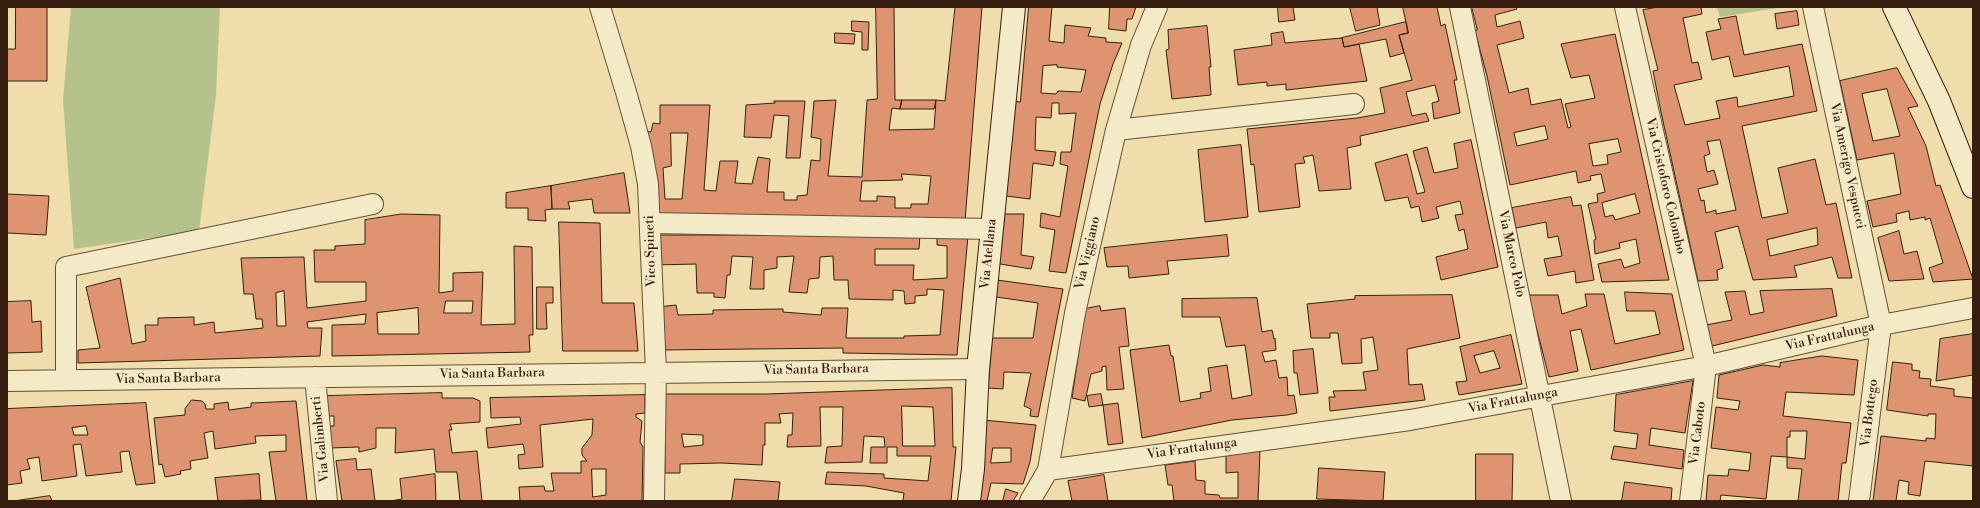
<!DOCTYPE html>
<html>
<head>
<meta charset="utf-8">
<style>
	body { margin:0 }
	#map { position:relative; width:1980px; height:508px; overflow:hidden; background:#efdeab; font-family:"Libre Bodoni",serif }
	canvas { display:block }
	.frame { position:absolute; inset:0; border:8px solid #361f11; pointer-events:none }
</style>
</head>
<body>
<div id="map">
<canvas width="1980" height="508"></canvas>
<div class="frame"></div>
</div>
<script>
const ctx = document.querySelector('canvas').getContext('2d');
ctx.lineJoin = 'round';
function fill(path, color) { ctx.fillStyle = color; ctx.fill(path, 'evenodd'); }
function trace(path, color, width, dash) { ctx.strokeStyle = color; ctx.lineWidth = width; ctx.lineCap = dash ? 'butt' : 'round'; ctx.setLineDash(dash || []); ctx.stroke(path); }
function drawText(font, color, halo, rows, align = 'center') {
  ctx.font = font + ' "Libre Bodoni",serif'; ctx.lineWidth = 3.5; ctx.setLineDash([]); ctx.textBaseline = 'middle'; ctx.strokeStyle = halo; ctx.fillStyle = color; for (const [text, x, y, turn = 0] of rows) {
    ctx.save(); ctx.translate(x, y); ctx.rotate((+turn || 0) * Math.PI / 180); ctx.textAlign = isNaN(turn) ? turn : align; if (halo) ctx.strokeText(text, 0, 0); ctx.fillText(text, 0, 0); ctx.restore();
  }
}
fill(new Path2D(`
	M71 7H220L216 95 199 231 74 249 63 100Z
	M1717 7H1784L1720 17Z`), '#b5c28c');
const building = new Path2D(`
	M16 7H47V81H7V49H15Z
	M876 7H894L895 100H902L900 109 892 108 889 130 934 129 936 100 945 101 955 7H982L965 221 656 218 643 131 651 132 653 123 660 124V105H710L704 190 716 191 720 161H738L735 183 752 184 758 157 770 159 767 192H784V200H797V196L807 195 811 160 820 161 821 139 811 137 814 101 836 100 828 176 862 177 867 100 877 99ZM671 133H688L682 199H665L663 168 671 166ZM902 174 931 176 928 204H911V208H895V197L877 196V201H860L862 181 902 180Z
	M1029 7H1052L1049 41 1064 43 1065 25 1091 28 1088 36 1106 38V42L1122 43 1113 64 1100 104 1066 273 1049 271 1055 230 1040 227 1041 213 1060 217 1068 166 1060 164 1061 152H1071L1076 113 1059 114V103H1052L1051 118 1036 117 1035 150 1056 152 1053 166 1033 163 1030 199 1006 196 1014 101 1020 102ZM1057 65V67L1086 70 1081 92 1058 91 1056 94 1041 93 1043 66Z
	M1110 7H1136L1132 19H1127L1126 31 1109 29Z
	M1278 7H1293L1295 20 1279 22Z
	M1350 7H1377L1380 25 1356 31Z
	M1403 7H1437L1441 26 1445 24 1457 80H1454L1460 113 1434 119 1432 103 1439 101 1435 85 1406 92 1412 116 1426 113 1429 121 1360 136 1361 145 1347 148 1351 189 1319 191 1313 155 1303 157 1305 163 1295 164 1300 207 1259 212 1254 164 1251 165 1247 129 1357 118 1385 113 1380 88 1412 80 1399 35 1408 33Z
	M1472 7H1516L1517 9 1495 15 1497 27 1520 21 1524 38 1497 45 1509 93 1528 88 1531 105 1561 99 1568 128 1571 127 1565 104 1595 98 1589 75 1571 78 1561 44 1615 34 1669 280 1602 282 1598 264 1621 259 1624 268 1640 263 1636 239 1619 243 1620 248 1595 254 1594 240 1596 239 1588 204 1598 202 1597 194 1605 192 1601 174 1590 176 1591 180 1578 183 1576 171 1510 185 1487 76 1475 31 1477 30ZM1545 126 1548 139 1517 146 1514 133ZM1618 139 1621 152 1607 155 1608 164 1593 166 1589 144ZM1635 194 1640 213 1615 220 1613 215 1605 217 1602 203Z
	M1659 7H1701L1702 14 1683 18 1692 63 1698 62 1702 79 1674 85 1685 125 1720 118 1716 101 1737 97 1738 107 1794 96 1789 66 1734 77 1729 56 1712 60 1706 32 1721 29 1718 19 1736 16 1744 55 1802 44 1817 111 1742 126 1762 218 1788 213 1778 168 1815 159 1826 205 1836 203 1852 278H1838L1832 257 1794 266 1797 277 1753 280 1738 226 1715 232 1723 268 1717 270 1718 280 1698 281 1661 112 1653 71 1658 70 1643 10ZM1720 140 1736 210 1716 214V210L1706 213 1704 200 1701 201 1698 189 1718 184 1714 170 1707 172 1704 156 1710 154 1707 142ZM1817 228 1818 245 1770 256 1767 240Z
	M1797 11 1799 25 1777 29 1775 14Z
	M852 21 869 22 868 50H862V32L852 31Z
	M1406 22 1408 33 1399 35 1404 53 1390 57 1386 39 1344 47 1342 38Z
	M1207 26 1211 67H1209L1211 95 1172 99 1166 50 1169 49 1168 30Z
	M1283 32 1285 43 1342 38 1344 47 1359 44 1367 81 1286 90V84L1267 86V82L1238 85 1234 50 1272 45 1271 34Z
	M835 33 855 34 854 44 835 43Z
	M1897 68 1918 106 1908 108 1926 146 1936 186 1940 185 1973 279 1933 282 1929 268 1943 263 1930 218 1925 220V217L1910 220 1909 211 1896 214 1897 222 1873 227 1867 201 1901 194 1894 153 1857 160 1840 81ZM1887 89 1900 136 1873 141 1862 94Z
	M902 100H936L934 109H900Z
	M774 101H805L800 158H786L789 116 774 115 771 138 744 137 746 105 775 103Z
	M1471 140 1498 267 1441 280 1436 257 1468 249 1464 229 1459 231 1455 215 1463 214 1460 201 1436 207 1439 218 1422 222 1419 206 1411 208 1408 197 1385 201 1375 163 1407 154 1417 194 1425 192 1413 151 1427 147 1434 173 1458 168 1454 144Z
	M1241 145 1248 217 1205 222 1198 150Z
	M624 173 630 213H594L592 199 568 202 570 209H552L551 186Z
	M551 186 552 209 545 210 546 221 528 220V208H506V193Z
	M7 194 49 196 46 235 7 233Z
	M1571 197 1573 206 1581 205 1594 280 1576 283 1575 271 1548 276 1544 259 1562 256 1558 236 1548 238 1546 222 1516 228 1512 208Z
	M402 214 440 215 439 293 453 291V273L483 272 481 325 515 324 514 246 532 247 533 335H529L530 352 332 356V325L365 324 366 314 307 322 308 328H322L320 356 78 363V350L100 348 86 287 120 278 132 344 146 341 145 325H158V318L194 317V325L214 322 215 333 263 328 262 319H256L253 294H244L241 258 304 257 307 308 366 301V282H315L314 250H335V246L365 244V220ZM284 291 286 326H277L276 293ZM446 301H473L472 313H444ZM418 308 419 334H378L377 313Z
	M1005 214H1024L1021 255 1034 257 1031 269 1000 264Z
	M559 222 600 223 602 303H634L638 351H563Z
	M1899 231 1904 254 1917 251 1924 279 1889 281 1878 238Z
	M653 235H920L919 249H875V265H914L913 280 947 278V246L937 245V236H968L957 355 843 353V348L661 350 658 307 676 305 678 315 713 314V310L783 309V312L821 315 822 308H848L846 338H904V336L940 335 944 290 927 289V295L915 296V303L905 304 904 291 893 290V300L849 299 848 280H834L833 256 820 257 819 278 809 279 807 293 789 292 794 256 777 257V268L764 270V289H750L753 257 732 256 730 275H727L725 298 714 297V293H697L696 264 654 265Z
	M1227 235 1229 256 1167 261 1169 274 1129 278 1128 266 1107 267 1104 248Z
	M997 280 1063 289 1038 417 1030 416 1031 409 1024 406 1031 373 1004 372 1003 389 988 388 992 338H1033L1038 303 996 297Z
	M537 287H553V303H546L547 329H537Z
	M1832 289 1837 316 1712 346 1706 325 1732 320 1725 292 1745 291 1750 315 1764 312 1760 291Z
	M1625 292 1672 294 1684 350 1591 370 1581 329 1570 331 1578 371 1549 377 1528 295H1558L1562 314 1587 306 1585 294H1604L1615 344 1660 334 1655 311H1627Z
	M1452 295 1460 338 1407 349 1409 385 1422 384 1425 400 1330 411 1329 397H1335L1333 391 1366 390 1363 372 1378 370 1373 337 1361 339 1362 363 1342 364 1338 333H1330V338H1311L1307 304 1355 299V296Z
	M1257 298 1262 332 1272 330 1274 339 1275 338 1276 350 1262 352 1265 362 1276 360 1279 378 1287 377 1288 396 1294 395 1297 413 1287 415 1232 420 1142 438 1130 350 1169 345 1171 356H1173L1180 402 1201 398 1200 393 1211 391 1208 368 1227 365 1232 399 1252 395 1245 345 1226 347 1220 317H1182V299Z
	M31 301 32 322 41 321 42 352 7 353V302Z
	M1100 306 1101 311 1125 308 1129 346 1119 347 1124 389 1107 390 1106 366 1102 367V371L1091 374 1085 401 1072 398 1085 309Z
	M1973 334V375L1936 381 1940 339Z
	M1511 335 1522 384 1459 395 1456 382 1467 381 1460 347ZM1494 351 1500 368 1480 373 1474 356Z
	M1313 349 1318 393 1300 395 1297 373H1294L1293 351Z
	M1822 356 1858 360 1854 395 1786 392 1783 416 1851 423 1846 463H1842L1838 501H1798L1802 469 1787 468V457L1805 459 1807 431H1790V437H1787V457L1771 456 1766 499 1721 495 1720 501H1706L1708 475 1728 476 1729 469 1749 471 1751 453 1711 448 1716 407 1738 410 1740 401 1717 398 1719 375 1763 365 1780 367V363Z
	M1893 362 1912 364V370L1920 371 1919 378 1931 379 1930 386 1954 389V396L1973 398V466L1925 461 1920 496 1908 494 1909 482 1899 480 1896 501H1873L1881 436 1926 441V438L1935 439 1936 414H1928V416L1887 410Z
	M1693 381 1685 433 1651 428 1649 445 1684 450 1682 469 1611 459 1614 446 1636 449 1638 434 1614 431 1616 395Z
	M952 388 953 447H956L951 501H903L904 493 866 486 825 484 827 472 884 474V478L928 481 931 456H897V447H887V463H870L871 447H885L884 437 864 436 862 462 825 463 827 447 842 446 843 407H820L821 446 787 447 788 435H792L793 413 779 414 781 423H765V445H763L762 465 721 463 680 464V473H665L664 394H766ZM902 406 933 407 935 446H903ZM682 434 703 435V445L684 447Z
	M442 393V398H473L480 401V422L450 424 452 430H449L452 453 477 451 482 501H460L457 472H436L434 449 395 453 396 428H376V448L359 452V447L330 448V426H334V416H328L327 396Z
	M1101 394 1103 405 1118 403 1123 443 1108 445 1103 405 1089 407 1087 396Z
	M645 395V413L636 414V417L642 421 640 442 643 447 642 501H520L519 487 544 486 545 491H554L551 473H581V461H587L582 455V448L592 435 593 419 540 425 543 467 519 469 518 455 525 454 523 444 488 448 486 428 521 424 520 417 491 418 490 398ZM592 469H606V495L593 497Z
	M192 400 202 401 205 404 206 409H214V404L228 402 229 410 251 407V403L296 401 307 501H276L269 452 286 451V435L255 436 256 443 215 449 213 431 204 433 208 458 190 461 191 469 180 471 181 474 165 477 162 464 159 465 154 418 185 415V409Z
	M146 403 155 483 136 485 129 451 120 452 122 472 86 476 81 444 73 445 77 476 42 481 39 457 27 459 30 469 20 471 22 483 7 485V409ZM86 426 88 435H74L72 428Z
	M983 420 1036 425 1030 462 1023 484 991 483 987 501H974ZM993 448H1011V462L991 463Z
	M1260 451 1258 501H1174L1172 485H1168L1165 465 1195 461 1196 480 1205 481V494L1219 495 1220 498H1238V472L1226 473V456Z
	M1476 454H1513L1512 501H1476Z
	M356 459 357 470 371 469 375 501H342L336 461Z
	M1319 468 1385 472 1383 501 1317 499Z
	M259 474 261 500 218 501 215 478Z
	M435 474 436 501H390L402 499 400 479Z
	M1104 475 1108 501H1072L1068 481Z
	M735 479 780 482 778 501H732Z
	M1625 482 1672 488 1671 501H1622Z
	M1006 489 1018 493 1013 501H1003Z
	M50 496 52 501H14Z`);
fill(building, '#de9371');
trace(building, '#361f11', 1);
const street = new Path2D(`
	M600 7 626 92 641 146 648 184 656 372 654 501
	M1460 7 1561 501
	M1625 7 1706 366 1690 501
	M1813 7 1881 325 1859 501
	M1116 130 1354 104
	M650 223 992 229
	M315 377 327 501
	M66 380V267L373 204
	M7 381 978 369
	M1048 470 1410 420 1706 366 1881 325 1973 308
	M1030 501 1048 470 1075 313 1116 130 1141 45 1157 7`);
const secondary = new Path2D(`
	M1894 7 1939 101 1973 187
	M969 501 973 469 978 369 1014 7`);
trace(street, '#644f38', 22);
trace(secondary, '#361f11', 24);
trace(street, '#f5eac8', 20);
trace(secondary, '#f5eac8', 22);
drawText('13px', '#361f11', '#f5eac8', [
	["Via Amerigo Vespucci",1847,166,78],
	["Via Cristoforo Colombo",1665,186,77],
	["Vico Spineti",651,251,-92],
	["Via Viggiano",1088,253,-77],
	["Via Atellana",989,254,-84],
	["Via Marco Polo",1511,254,78],
	["Via Frattalunga",1830,337,-13],
	["Via Santa Barbara",816,370,-1],
	["Via Santa Barbara",492,374,-1],
	["Via Santa Barbara",168,379,-1],
	["Via Frattalunga",1513,401,-11],
	["Via Bottego",1870,413,-83],
	["Via Caboto",1698,433,-83],
	["Via Galimberti",321,439,-96],
	["Via Frattalunga",1192,449,-8]
]);
</script>
</body>
</html>
